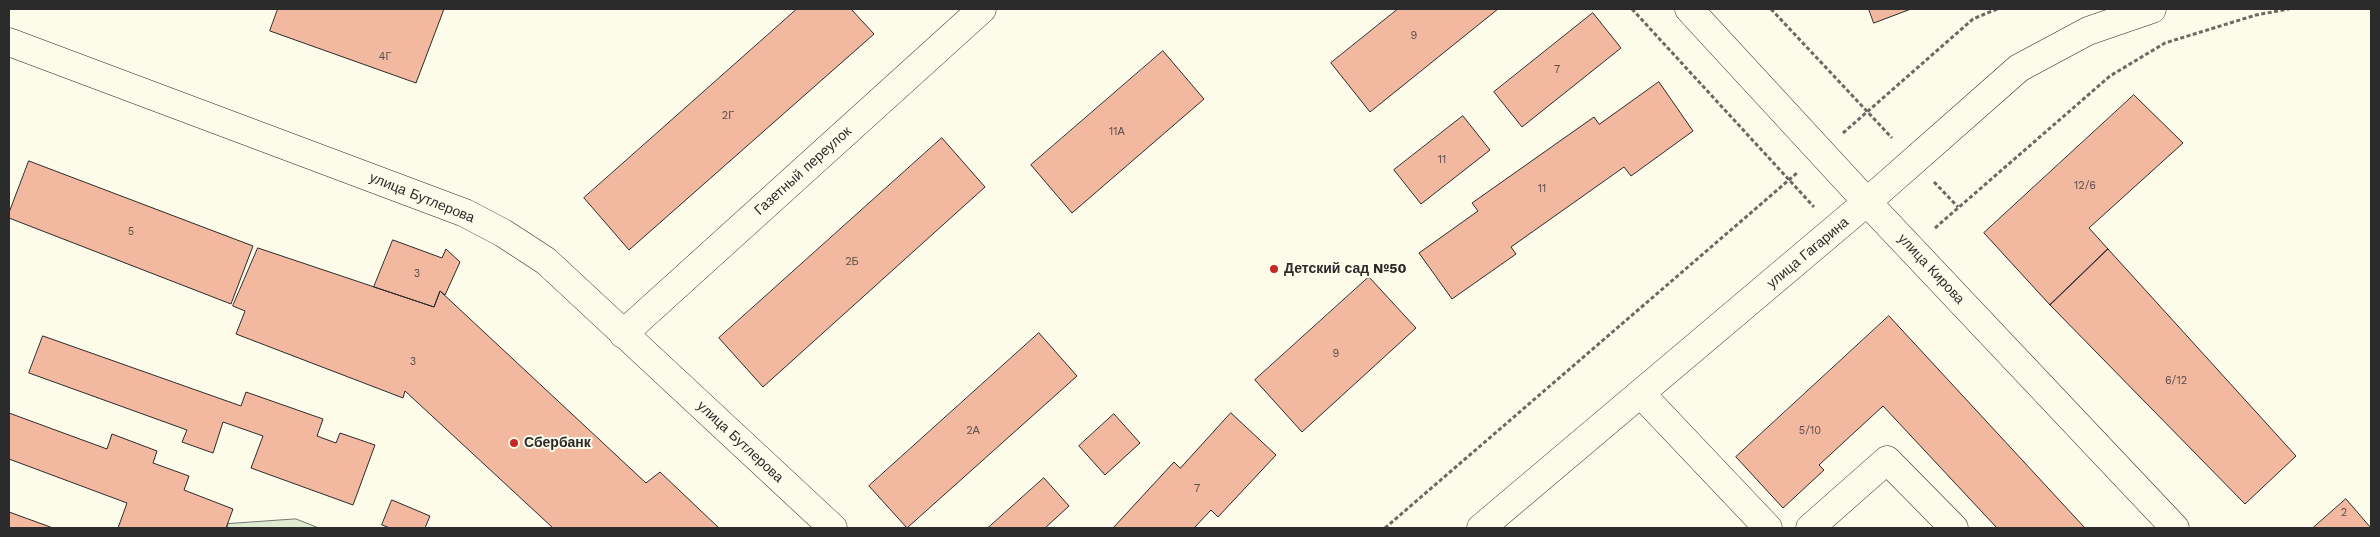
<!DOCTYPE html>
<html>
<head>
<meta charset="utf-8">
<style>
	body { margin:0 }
	#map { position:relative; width:2380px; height:537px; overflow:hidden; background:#fdfbea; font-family:"Work Sans",sans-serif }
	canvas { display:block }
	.frame { position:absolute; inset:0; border:10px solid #2b2b2b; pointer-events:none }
</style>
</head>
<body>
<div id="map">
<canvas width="2380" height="537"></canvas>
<div class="frame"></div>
</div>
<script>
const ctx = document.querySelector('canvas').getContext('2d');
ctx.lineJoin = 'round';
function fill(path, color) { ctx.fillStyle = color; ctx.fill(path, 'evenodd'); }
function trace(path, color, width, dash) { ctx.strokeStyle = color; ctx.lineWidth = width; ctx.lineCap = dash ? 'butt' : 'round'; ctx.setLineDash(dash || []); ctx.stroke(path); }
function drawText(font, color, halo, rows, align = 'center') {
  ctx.font = font + ' "Work Sans",sans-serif'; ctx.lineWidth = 4; ctx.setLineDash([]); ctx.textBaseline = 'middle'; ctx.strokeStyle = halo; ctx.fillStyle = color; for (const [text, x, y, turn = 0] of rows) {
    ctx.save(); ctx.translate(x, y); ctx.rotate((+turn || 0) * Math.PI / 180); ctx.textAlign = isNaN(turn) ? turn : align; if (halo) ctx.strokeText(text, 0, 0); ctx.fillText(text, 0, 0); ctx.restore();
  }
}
const green = new Path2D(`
	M296 519 319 528H227L228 524Z`);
fill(green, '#deebd1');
trace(green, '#74746e', 1);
const building = new Path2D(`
	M278 9H444L416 83 270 31Z
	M797 9H851L874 34 629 250 584 198Z
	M1398 9H1498L1370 112 1331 63Z
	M1869 9H1911L1874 23Z
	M1593 13 1621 48 1522 127 1494 92Z
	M1163 51 1204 99 1072 213 1031 165Z
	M1659 82 1693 131 1631 176 1624 167 1511 247 1516 254 1452 299 1419 253 1478 211 1472 203 1594 117 1599 124Z
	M2134 95 2183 143 2089 228 2108 249 2050 305 1984 233Z
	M1463 116 1490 150 1421 204 1394 170Z
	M942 138 985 187 763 387 719 338Z
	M29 161 253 246 231 304 9 218V213Z
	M393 240 442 258 446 249 460 262 445 295 440 291 434 307 374 287Z
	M258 248 434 307 440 291 646 483 660 472 719 528H553L405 391 403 398 236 334 245 311 233 306Z
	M2108 249 2296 456 2245 504 2050 305Z
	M1369 277 1416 328 1302 432 1255 380Z
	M1889 316 2085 528H1997L1883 406 1819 465 1824 470 1783 508 1736 457Z
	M1039 333 1077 376 907 528 869 486Z
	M43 336 241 406 246 392 323 419 317 436 336 443 340 433 375 445 353 505 251 468 263 436 223 422 213 453 182 442 187 430 29 373Z
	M9 413 107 449 112 434 157 451 153 463 189 476 184 490 233 509 226 528H118L127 503 9 459Z
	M1231 413 1276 455 1218 517 1211 510 1194 528H1113L1174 462 1180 468Z
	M1114 414 1140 443 1105 475 1079 446Z
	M1044 478 1069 506 1045 528H988Z
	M2346 499 2371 528H2313Z
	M392 500 430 516 425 528H390L382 525Z
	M9 512 53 528H9Z`);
fill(building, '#f2b8a0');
trace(building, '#2b2b2b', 1);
const minor = new Path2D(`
	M1689 9 1867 202 2175 528
	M9 42 465 213 503 233 546 261 833 528
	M623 334 982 9
	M1641 394 1768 528
	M1481 528 1867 202 2019 68 2088 31 2152 9
	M1810 528 1887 460 1954 528`);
trace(minor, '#2b2b2b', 29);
trace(new Path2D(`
	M1632 9 1814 207
	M1771 9 1892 138
	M1843 133 1973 19 1997 9
	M1934 182 1958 207
	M1935 228 2110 76 2165 43 2256 15 2289 9
	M1385 528 1797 173`), '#6a6964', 3, [4, 2.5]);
trace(minor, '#fdfbea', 28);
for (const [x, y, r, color] of [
	[1274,269,5,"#c62828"],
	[514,443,5,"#c62828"]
]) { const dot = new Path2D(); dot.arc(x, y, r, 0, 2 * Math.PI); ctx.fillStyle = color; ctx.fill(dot); trace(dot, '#fdfbea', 2); }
drawText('11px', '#5d4e48', null, [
	["9",1414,36],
	["4Г",385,57],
	["7",1557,70],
	["2Г",728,116],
	["11А",1117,132],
	["11",1442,160],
	["12/6",2085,186],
	["11",1542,189],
	["5",131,232],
	["2Б",852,262],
	["3",417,274],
	["9",1336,354],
	["3",413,362],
	["6/12",2176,381],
	["2А",973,431],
	["5/10",1810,431],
	["7",1197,489],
	["2",2344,513]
]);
drawText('14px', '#2b2b2b', '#fdfbea', [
	["Газетный переулок",803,171,-42],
	["улица Бутлерова",422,198,22],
	["улица Гагарина",1808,253,-40],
	["улица Кирова",1931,269,47],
	["улица Бутлерова",740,442,43]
]);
drawText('bold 14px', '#2b2b2b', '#fdfbea', [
	["Детский сад №50",1284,269],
	["Сбербанк",524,443]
], 'left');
</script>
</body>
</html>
